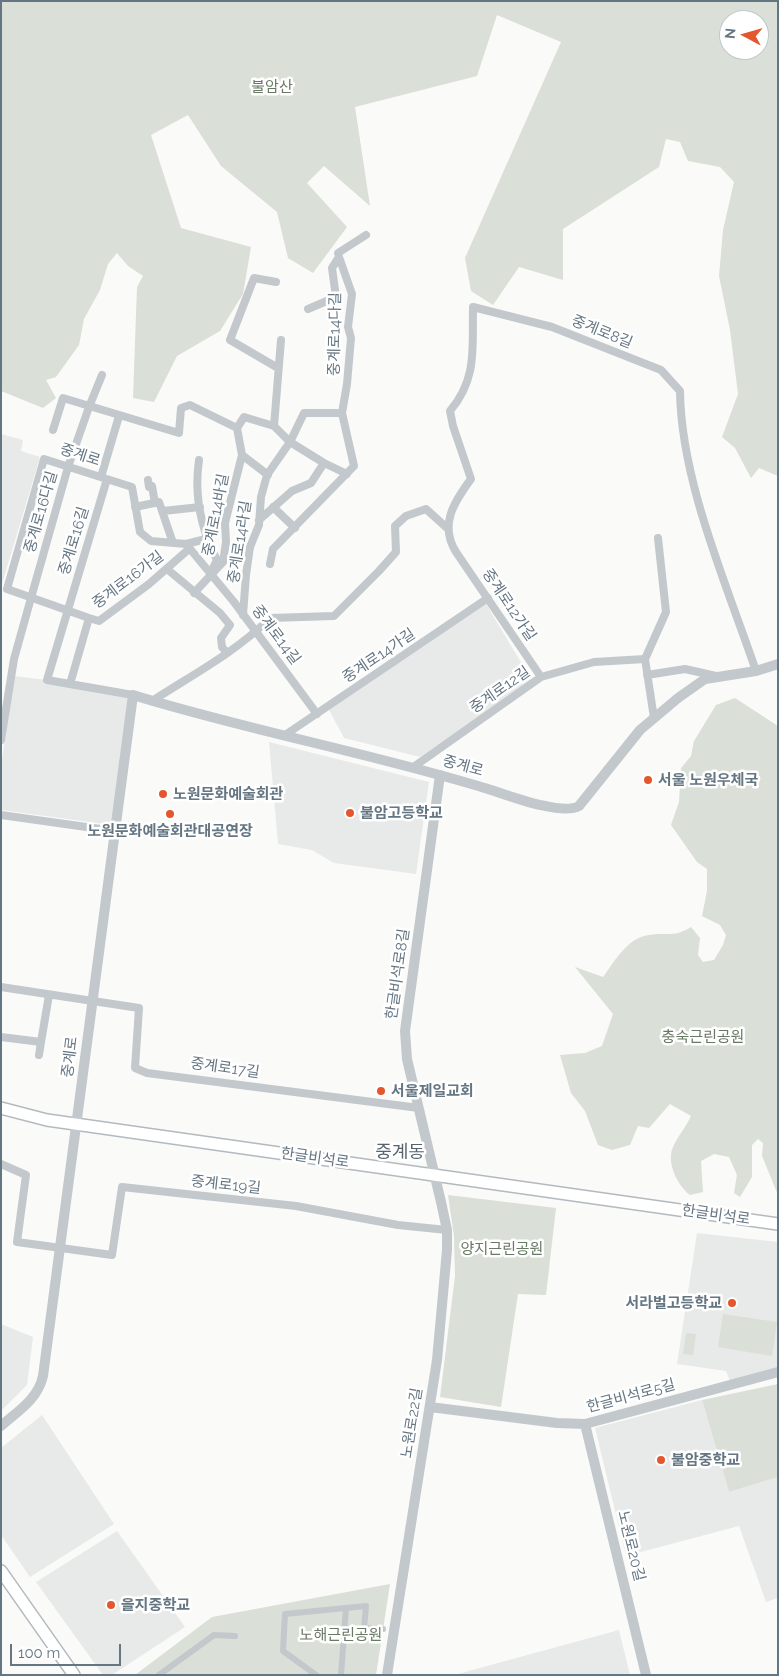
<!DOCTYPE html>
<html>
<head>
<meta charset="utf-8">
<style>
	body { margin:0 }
	#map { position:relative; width:779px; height:1676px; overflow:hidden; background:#fafaf8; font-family:Raleway,sans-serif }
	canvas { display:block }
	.frame { position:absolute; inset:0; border:2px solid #657683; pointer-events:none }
	.north { position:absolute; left:719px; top:10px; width:50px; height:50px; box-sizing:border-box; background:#fff; border:1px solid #c1c8cd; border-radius:50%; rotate:276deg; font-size:14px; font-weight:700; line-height:20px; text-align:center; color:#657683 }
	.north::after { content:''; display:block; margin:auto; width:18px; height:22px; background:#e4572e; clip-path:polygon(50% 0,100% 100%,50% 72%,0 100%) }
	.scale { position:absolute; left:10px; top:1644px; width:111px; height:22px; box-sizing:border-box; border:2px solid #657683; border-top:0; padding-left:6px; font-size:15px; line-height:18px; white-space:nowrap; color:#657683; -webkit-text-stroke:4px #fff; paint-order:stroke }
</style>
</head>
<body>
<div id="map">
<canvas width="779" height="1676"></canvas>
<div class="frame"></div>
<div class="north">N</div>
<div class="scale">100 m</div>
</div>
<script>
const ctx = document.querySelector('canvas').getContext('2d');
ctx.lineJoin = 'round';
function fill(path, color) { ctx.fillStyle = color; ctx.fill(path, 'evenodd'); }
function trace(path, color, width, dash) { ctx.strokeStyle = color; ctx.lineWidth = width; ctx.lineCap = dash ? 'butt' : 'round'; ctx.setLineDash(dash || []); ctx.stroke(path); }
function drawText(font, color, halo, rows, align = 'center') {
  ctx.font = font + ' Raleway,"Noto Sans KR",sans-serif'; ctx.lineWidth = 5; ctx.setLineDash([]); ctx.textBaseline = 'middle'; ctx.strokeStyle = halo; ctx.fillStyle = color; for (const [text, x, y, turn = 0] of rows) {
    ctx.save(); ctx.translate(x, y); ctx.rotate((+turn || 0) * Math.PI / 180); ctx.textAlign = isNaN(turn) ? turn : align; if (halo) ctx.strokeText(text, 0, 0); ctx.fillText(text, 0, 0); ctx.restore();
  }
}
fill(new Path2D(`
	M1 434 23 440 21 451 40 457 2 584Z
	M486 604 531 679 497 706 420 757 344 738 328 708Z
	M14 676 47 680 129 697 112 825 1 810V767Z
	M269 742 429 782 416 874 334 863 312 850 278 844Z
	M697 1233 778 1242V1368L730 1381 726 1371 677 1364Z
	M1 1324 33 1337 27 1385 1 1411Z
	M702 1400 729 1492 778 1477V1598L766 1602 739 1526 626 1556 595 1428Z
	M42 1415 114 1524 30 1577 1 1535V1448Z
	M117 1531 185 1627 112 1675H103L36 1582Z
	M619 1630 630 1675H454Z`), '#e8e9e9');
fill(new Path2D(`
	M1 1H778V476L759 468 751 478 735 448 722 437 738 394 730 330 719 276 723 230 734 182 720 167 688 161 680 142 666 139 659 167 563 229V280L519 267 493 305 471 291 465 258 561 42 497 15 477 76 355 107 370 206 324 166 307 183 347 227 313 273 288 258 277 212 221 166 188 115 151 135 181 228 251 247 243 294 220 331 177 356 154 402 133 398 137 287 143 276 128 266 117 253 108 264 100 290 84 319 79 345 56 377 46 380 56 398 43 408 1 391ZM729 20H759V50H729Z
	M735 698 778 726V1195L762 1156 763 1143 758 1139 752 1145V1177L740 1197 734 1193 737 1175 729 1157 714 1154 701 1161 703 1192 690 1195C678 1186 666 1163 673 1147 678 1136 686 1127 691 1116L670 1104 649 1128 638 1126 630 1145 612 1150 598 1145 585 1111 571 1093 560 1055 585 1053 602 1046 613 1014 575 967 603 977C615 961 627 938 649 935 667 932 674 938 691 927L700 938 698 955 703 962 714 960 723 945 726 935 720 925 702 916 707 891V869L697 862 671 825 679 802 681 768 691 756 694 741 716 705Z
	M448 1195 556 1208 546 1295 518 1294 501 1407 440 1397 455 1276 454 1236Z
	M723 1314 777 1322 772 1356 718 1347Z
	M686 1333 696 1334 693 1355 683 1354Z
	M778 1384V1477L729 1492 702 1400Z
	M390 1584 376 1675H135L212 1617Z`), '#dadfd7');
const secondary = new Path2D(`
	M1 1108 47 1120 778 1224
	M1 1571 74 1675`);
trace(secondary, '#b3babf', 14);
trace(new Path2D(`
	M159 1675 214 1635 235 1636
	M316 1675 283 1651 285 1614 366 1606 364 1628 383 1629
	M341 1675 346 1608`), '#c3c8cc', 6);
trace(new Path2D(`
	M276 282 254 278 230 340 278 368
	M308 309 336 297 332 268 339 257 338 253 366 235
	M342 413H304L290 442 324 463 347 474
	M274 426 281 340
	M237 428 244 417 274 426 290 442 267 475 261 497 259 525 250 547 246 575 243 615
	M53 430 63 398 179 433 181 408 190 405 237 428 242 455 225 523 226 542 223 562 194 593
	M242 455 268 475
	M199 460C194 494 201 529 217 560L212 570
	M101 477 119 416
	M107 479 47 680 133 695
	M148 480 149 487 152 486 155 503
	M135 507 159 502 173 543
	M273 507 295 528
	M163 511 200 507
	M259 520 292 491 311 483 324 463
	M186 544 206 539
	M270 564 273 549 354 466 342 413 347 384 351 338 348 327 352 294 339 257
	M167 569 220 613 230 625 221 638 222 647 227 653
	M89 618 7 589 44 459 132 487 140 532 151 541 186 544 234 602 317 714
	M647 675 685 669 716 676
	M541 677 456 552C439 525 454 502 471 479L453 426 450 411C478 378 472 347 473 307L552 327 661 370 680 391C681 482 727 585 756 671
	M70 684 89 618 99 621 149 584 189 549
	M152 701C192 675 236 652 270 618L334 616 379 571 396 552 395 526 406 516 426 509 447 528
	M654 718 645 659 666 612 658 538
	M285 735 488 598
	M1 740 14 659 31 598 68 467 89 407 102 375
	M412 768 541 677 594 662 645 659
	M1 815 115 831
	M1 987 139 1008 135 1068 147 1073 419 1108
	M1 1037 41 1042 49 995
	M39 1055 41 1042
	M1 1164 26 1175 17 1242 112 1255 122 1187 296 1206 398 1225 447 1230`), '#c3c8cc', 8);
trace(new Path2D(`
	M430 1407 557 1423 585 1424 778 1372
	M585 1424 646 1675
	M1 1426C18 1411 38 1399 43 1376L133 695C250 731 371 753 488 789 508 795 561 816 579 806L640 730 678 698 705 679 756 671 778 664
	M387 1675 437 1360 447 1250V1230L441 1202 407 1059 405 1031 440 775`), '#c3c8cc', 10);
trace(secondary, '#fff', 11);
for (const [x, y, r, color] of [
	[648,780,5,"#e4572e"],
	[163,794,5,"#e4572e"],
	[350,813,5,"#e4572e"],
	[170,814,5,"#e4572e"],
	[381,1091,5,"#e4572e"],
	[732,1303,5,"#e4572e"],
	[661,1460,5,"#e4572e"],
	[111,1605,5,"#e4572e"]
]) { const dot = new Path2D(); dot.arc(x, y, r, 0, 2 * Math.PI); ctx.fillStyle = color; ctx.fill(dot); trace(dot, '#fff', 2); }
drawText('15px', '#687a64', '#fff', [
	["불암산",272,87],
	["충숙근린공원",703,1037],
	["양지근린공원",502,1249],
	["노해근린공원",341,1635]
]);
drawText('15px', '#657683', '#fff', [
	["중계로8길",602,332,22],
	["중계로14다길",335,334,-89],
	["중계로",80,455,18],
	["중계로16다길",41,512,-74],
	["중계로14바길",216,515,-79],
	["중계로16길",74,541,-73],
	["중계로14라길",240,542,-81],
	["중계로16가길",128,580,-37],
	["중계로12가길",509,605,56],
	["중계로14길",276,635,53],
	["중계로14가길",379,656,-34],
	["중계로12길",500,690,-35],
	["중계로",463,766,15],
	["한글비석로8길",398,974,-82],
	["중계로",70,1057,-83],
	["중계로17길",225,1068,8],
	["한글비석로",315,1158,8],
	["중계로19길",226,1185,6],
	["한글비석로",716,1215,8],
	["한글비석로5길",631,1396,-15],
	["노원로22길",412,1423,-81],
	["노원로20길",631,1546,76]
]);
drawText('bold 15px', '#657683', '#fff', [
	["서울 노원우체국",658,780],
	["노원문화예술회관",173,794],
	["불암고등학교",360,813],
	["노원문화예술회관대공연장",170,831,"center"],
	["서울제일교회",391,1091],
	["서라벌고등학교",722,1303,"right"],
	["불암중학교",671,1460],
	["을지중학교",121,1605]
], 'left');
drawText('18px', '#57646e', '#fff', [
	["중계동",400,1153]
]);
</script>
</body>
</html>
